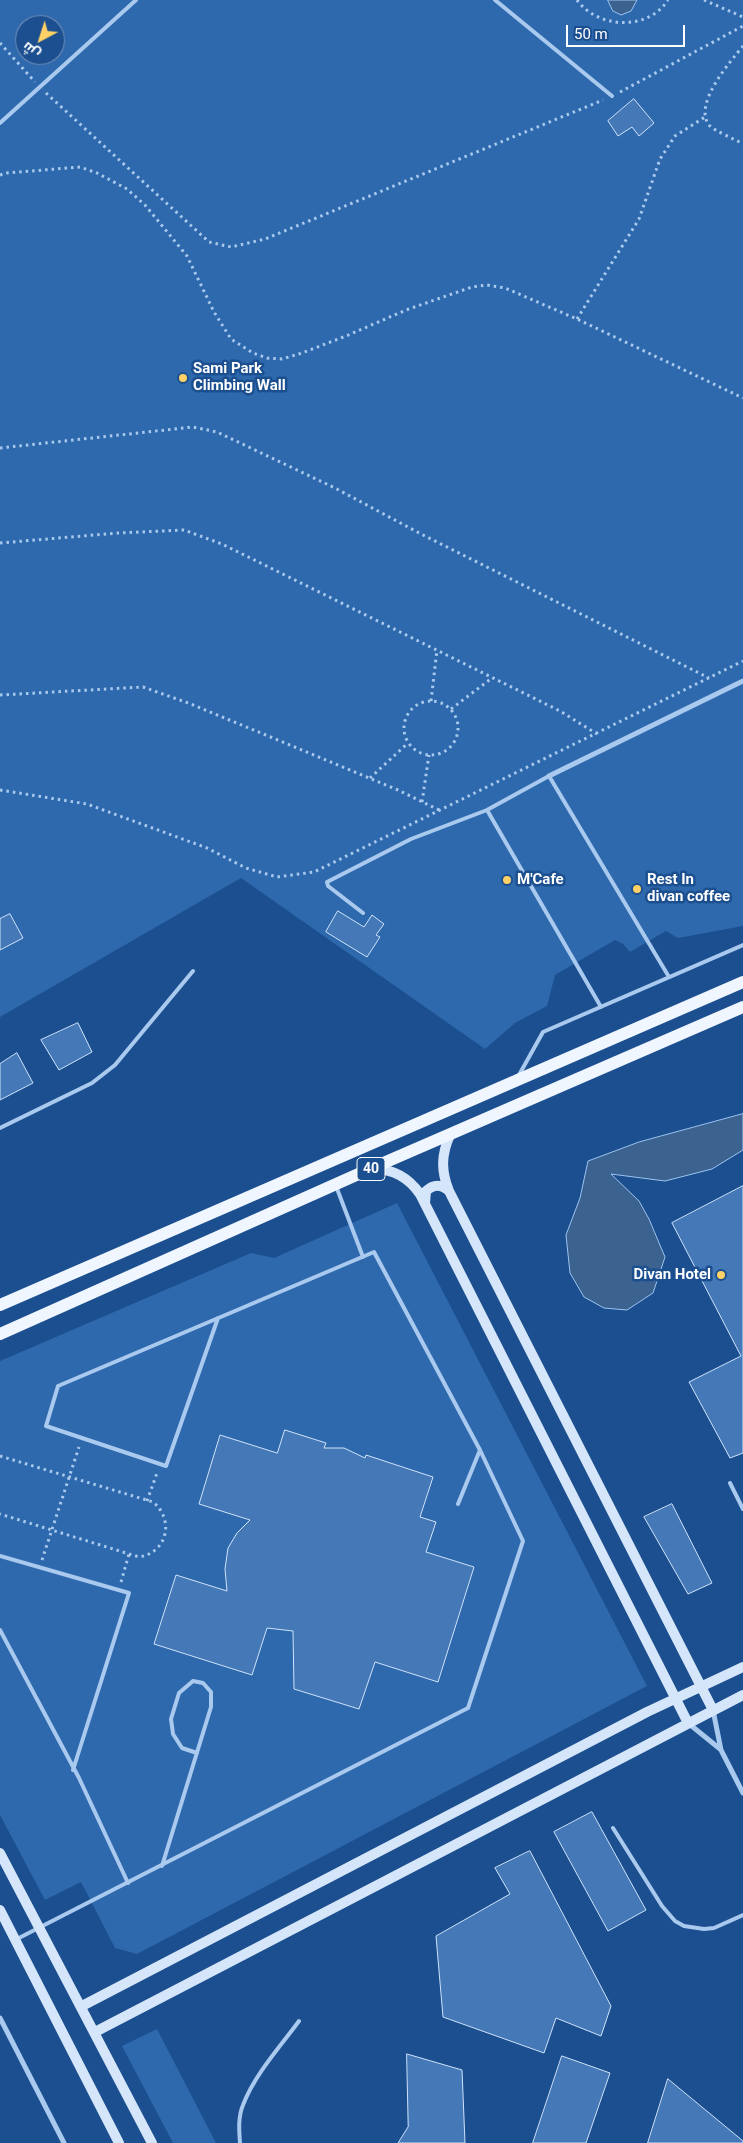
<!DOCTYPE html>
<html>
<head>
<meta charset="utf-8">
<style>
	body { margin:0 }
	#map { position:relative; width:743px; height:2143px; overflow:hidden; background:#1b4f8f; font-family:Roboto,Cairo,sans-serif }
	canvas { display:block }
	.north { position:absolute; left:15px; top:15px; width:50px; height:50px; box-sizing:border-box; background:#1b4f8f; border:1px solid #7695bc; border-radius:50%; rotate:220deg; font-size:14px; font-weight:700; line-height:20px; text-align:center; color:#fff }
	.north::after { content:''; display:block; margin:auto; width:18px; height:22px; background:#ffd166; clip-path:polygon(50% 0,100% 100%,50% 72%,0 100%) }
	.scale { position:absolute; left:566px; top:25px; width:119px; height:22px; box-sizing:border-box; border:2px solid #fff; border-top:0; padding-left:6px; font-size:15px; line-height:18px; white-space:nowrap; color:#fff; -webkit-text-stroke:4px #1b4f8f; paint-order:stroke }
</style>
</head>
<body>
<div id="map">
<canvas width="743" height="2143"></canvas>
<div class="north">ش</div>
<div class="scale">50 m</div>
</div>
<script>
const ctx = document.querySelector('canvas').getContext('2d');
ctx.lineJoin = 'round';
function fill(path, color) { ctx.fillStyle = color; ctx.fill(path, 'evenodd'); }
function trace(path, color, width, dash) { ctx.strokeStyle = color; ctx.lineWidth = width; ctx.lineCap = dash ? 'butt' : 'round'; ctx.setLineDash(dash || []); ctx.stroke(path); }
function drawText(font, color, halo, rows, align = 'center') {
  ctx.font = font + ' Roboto,sans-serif'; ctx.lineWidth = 5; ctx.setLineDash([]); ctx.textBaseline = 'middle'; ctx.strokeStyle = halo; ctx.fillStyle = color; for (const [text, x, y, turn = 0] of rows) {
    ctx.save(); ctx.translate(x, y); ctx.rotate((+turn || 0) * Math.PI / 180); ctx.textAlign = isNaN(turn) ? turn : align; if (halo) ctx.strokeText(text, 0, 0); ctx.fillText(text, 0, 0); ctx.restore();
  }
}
fill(new Path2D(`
	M0 0H743V926L678 938 666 931 630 952 623 944 615 940 555 975 547 1006 515 1023 485 1049 241 878 0 1017ZM25 25H55V55H25Z
	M397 1203 647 1686 137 1954 115 1948 81 1882 45 1900 0 1815V1361L251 1253 274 1258Z
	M157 2029 216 2143H173L122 2046Z`), '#2e69ad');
const water = new Path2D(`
	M608 0H637L631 11 621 15 613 11Z
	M743 1114V1150L712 1169 665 1181 611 1174 639 1201 649 1219 665 1257 653 1293 627 1310 604 1308 584 1297 570 1273 566 1235 580 1198 588 1161 639 1142Z`);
fill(water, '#3c6290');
trace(water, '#9cc4f0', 1);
const building = new Path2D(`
	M634 99 654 123 639 136 632 127 618 136 608 121Z
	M338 911 364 927 372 915 384 924 376 935 380 937 367 957 326 932Z
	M10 914 23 938 0 950V919Z
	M78 1023 92 1052 59 1070 41 1040Z
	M17 1053 33 1083 0 1100V1064Z
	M743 1186V1453L730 1458 689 1382 741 1356 672 1223Z
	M285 1430 326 1443 324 1448H344L365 1458 366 1455 433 1477 420 1517 436 1522 426 1552 474 1567 438 1682 375 1662 359 1709 294 1689 293 1631 267 1628 252 1675 154 1644 176 1575 227 1591 225 1569 228 1548 237 1533 250 1520 199 1504 220 1435 277 1453Z
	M672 1504 712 1583 688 1594 644 1517Z
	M592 1812 646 1910 608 1931 554 1832Z
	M530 1851 611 2006 601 2036 556 2018 544 2053 443 2017 436 1936 510 1894 495 1868Z
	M407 2054 462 2070 465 2143H398L408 2127Z
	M562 2056 610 2073 586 2143H533Z
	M668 2079 743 2141V2143H648Z`);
fill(building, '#4478b7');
trace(building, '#cfe3fa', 1);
trace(new Path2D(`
	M577 0C598 29 648 31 668 0
	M704 0 743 17
	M0 43 35 82
	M743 46C730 62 693 104 709 125 714 131 735 139 743 144
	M620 92 743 26
	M46 93 209 242 231 247 265 239 603 100
	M0 175 7 173 80 167 97 173 127 189 145 205 187 256 214 312 231 339 253 353 267 358 282 359 302 353 346 336 406 310 472 287 487 285 505 288 577 319 743 398
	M577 319 639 219 660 159 675 136 705 117
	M0 448 193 427 217 432 335 488 421 534 709 678
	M0 543 118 533 184 530 222 544 560 711 597 734
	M0 695 143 687 191 704 398 790 439 810
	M404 728a27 27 0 1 1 54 0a27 27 0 1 1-54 0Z
	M431 701 437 650
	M451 709 492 678
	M370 778 408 743
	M0 790 87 804 207 848 246 868 277 877 314 872 743 661
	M422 802 429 755
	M0 1456 153 1502C175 1520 167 1553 139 1557L0 1514
	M147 1501 157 1473
	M42 1560 79 1447
	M121 1582 129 1554`), '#a9c9ee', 3, [2.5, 4]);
trace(new Path2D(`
	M495 0 612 96
	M0 123 136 0
	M487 810 601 1007
	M363 913 328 886 327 882 411 839 487 810 549 776 669 977
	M519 1075 543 1032 743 945
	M0 1128 92 1083 115 1065 193 971
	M336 1186 363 1257
	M730 1483 743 1509
	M458 1504 480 1450
	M0 1556 129 1593 73 1770
	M0 1630 79 1778 128 1883
	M613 1828 662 1906 675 1921 684 1926 704 1929 714 1928 743 1915
	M162 1866 211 1707V1692L203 1683 193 1681 179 1693 171 1719 173 1734 182 1748 197 1753
	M17 1939 468 1708 523 1541 480 1450 374 1252 58 1386 46 1426 166 1466 218 1318
	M240 2143C239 2130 238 2117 243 2105 255 2074 280 2047 299 2021`), '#a9c9ee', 4);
trace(new Path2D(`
	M549 776 743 681
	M713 1710 721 1750 743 1793
	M688 1723 720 1749
	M0 2018 64 2143`), '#a9c9ee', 5);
trace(new Path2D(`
	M450 1135C441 1155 441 1171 449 1191L713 1710
	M373 1168C394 1170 408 1177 420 1194L688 1723
	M425 1203 426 1191C434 1184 441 1184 449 1191
	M0 1853 152 2143
	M0 1910 119 2143
	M82 2006 647 1712 743 1667
	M95 2032 743 1695`), '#d6e6fa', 10);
trace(new Path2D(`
	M0 1305 743 982
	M0 1334 372 1168 743 1007`), '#f0f6ff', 12);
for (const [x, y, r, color] of [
	[183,378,5,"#ffd166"],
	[507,880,5,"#ffd166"],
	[637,889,5,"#ffd166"],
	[721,1275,5,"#ffd166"]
]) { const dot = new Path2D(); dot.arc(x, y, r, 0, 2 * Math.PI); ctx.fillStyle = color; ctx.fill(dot); trace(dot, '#1b4f8f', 2); }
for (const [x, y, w] of [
	[371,1169,28]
]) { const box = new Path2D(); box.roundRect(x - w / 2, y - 11.5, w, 23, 4); ctx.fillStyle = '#1b4f8f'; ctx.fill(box); trace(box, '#fff', 1); }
drawText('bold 14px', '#fff', null, [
	["40",371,1169]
]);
drawText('bold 15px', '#fff', '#1b4f8f', [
	["Sami Park",193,369],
	["Climbing Wall",193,386],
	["M'Cafe",517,880],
	["Rest In",647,880],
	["divan coffee",647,897],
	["Divan Hotel",711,1275,"right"]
], 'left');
</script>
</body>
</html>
